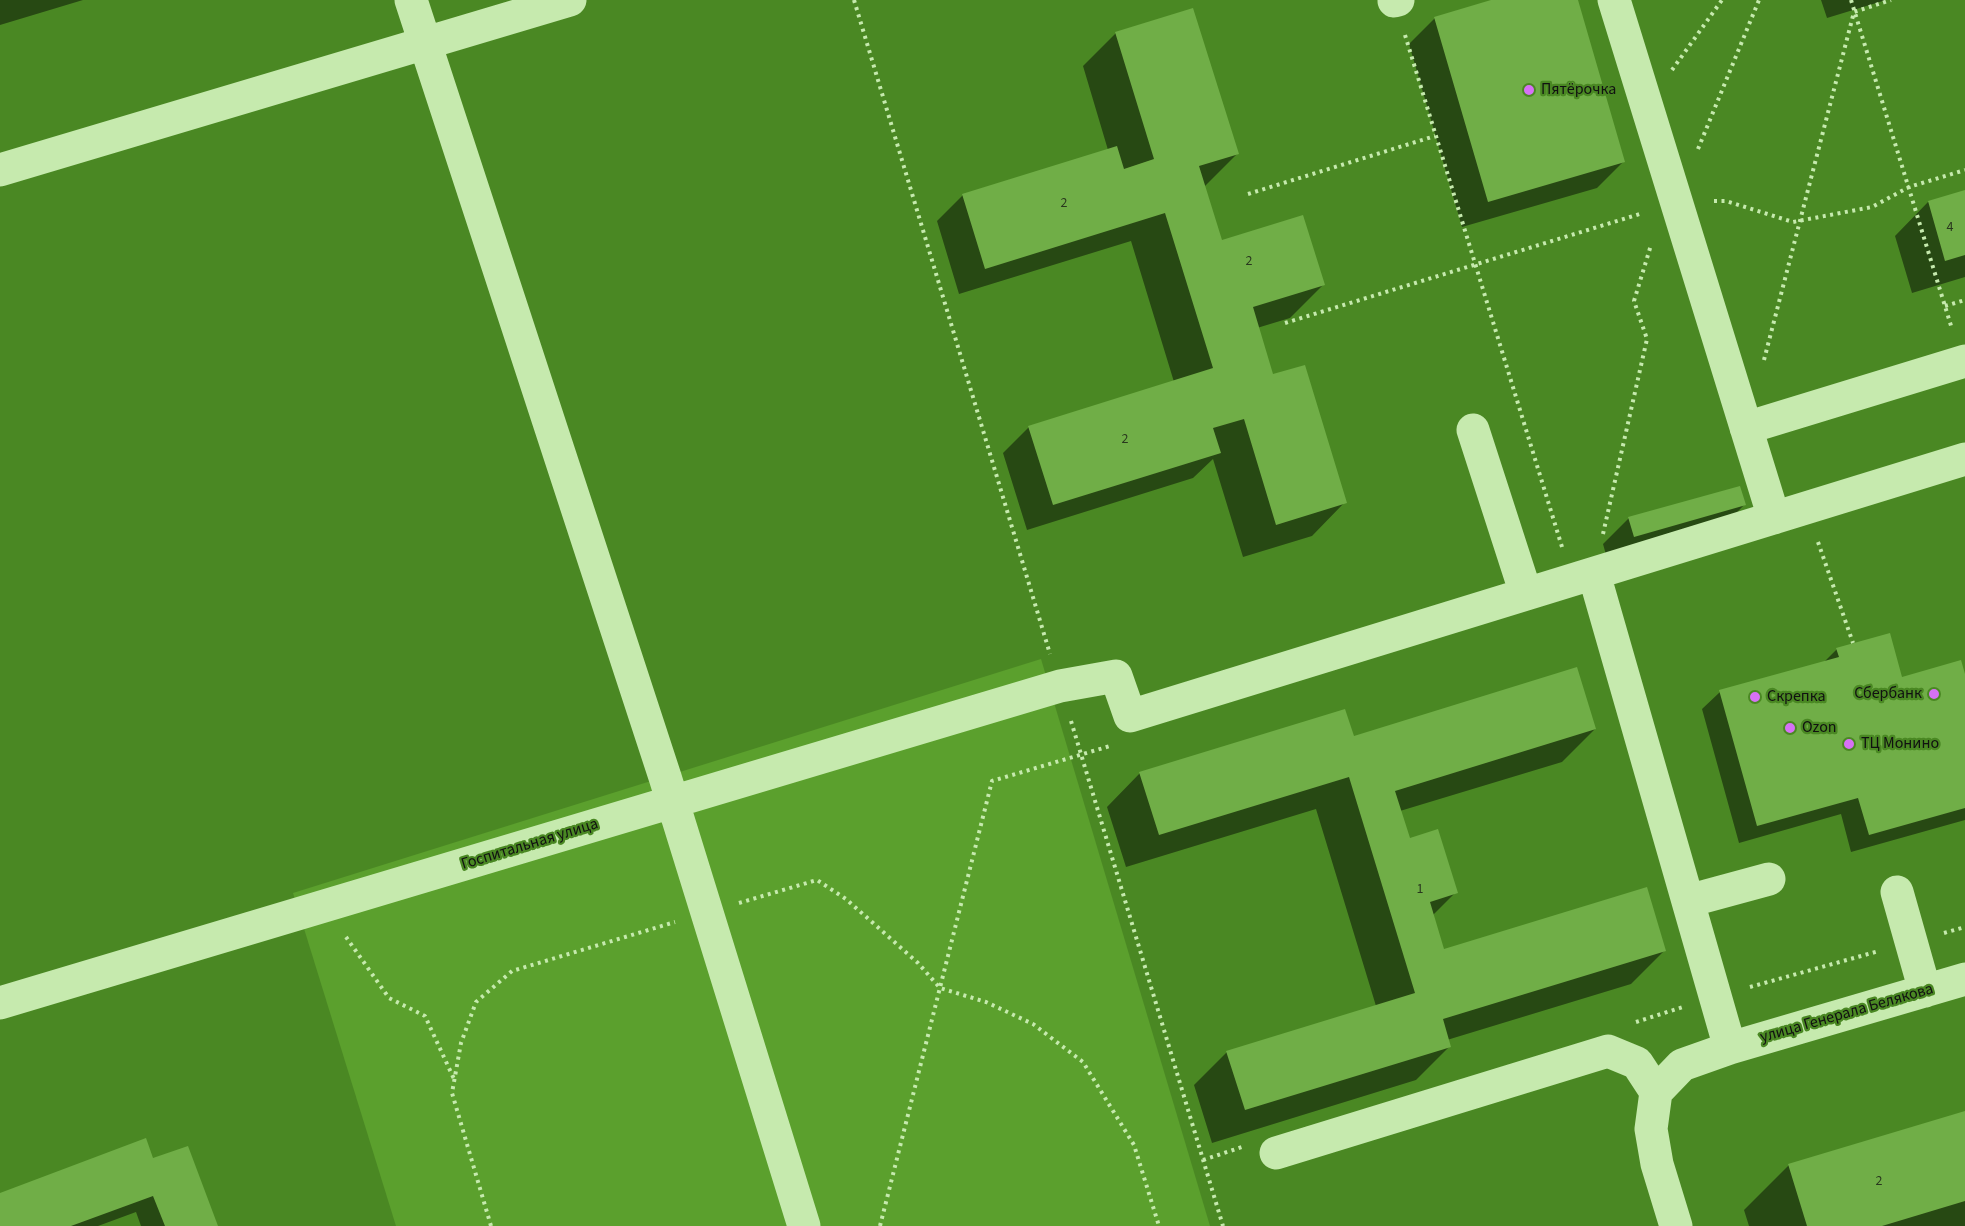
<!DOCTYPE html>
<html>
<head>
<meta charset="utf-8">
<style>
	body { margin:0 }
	canvas { display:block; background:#4a8823 }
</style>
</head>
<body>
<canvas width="1965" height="1226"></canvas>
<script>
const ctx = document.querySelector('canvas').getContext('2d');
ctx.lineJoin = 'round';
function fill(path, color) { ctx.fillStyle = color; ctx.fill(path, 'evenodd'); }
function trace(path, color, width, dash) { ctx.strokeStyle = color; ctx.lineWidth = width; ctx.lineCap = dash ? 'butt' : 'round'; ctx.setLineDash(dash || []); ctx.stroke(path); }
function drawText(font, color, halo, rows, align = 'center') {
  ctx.font = font + ' "Source Sans 3",sans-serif'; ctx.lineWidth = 4.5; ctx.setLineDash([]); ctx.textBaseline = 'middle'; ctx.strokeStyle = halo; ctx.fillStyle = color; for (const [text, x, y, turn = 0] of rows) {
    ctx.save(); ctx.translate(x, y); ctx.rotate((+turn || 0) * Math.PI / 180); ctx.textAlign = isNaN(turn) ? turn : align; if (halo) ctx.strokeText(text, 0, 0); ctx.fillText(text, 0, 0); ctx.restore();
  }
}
fill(new Path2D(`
	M1041 659 1210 1226H396L293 893Z`), '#5ba02d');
fill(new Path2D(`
	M0 0H83L0 25Z
	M1496 0H1576L1623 162 1597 188 1462 227 1409 44 1435 18Z
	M1821 0H1886L1827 18Z
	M1116 33 1238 153 1204 187 1221 242 1323 285 1290 318 1257 328 1272 376 1345 502 1312 536 1243 557 1213 459 1193 478 1027 530 1003 453 1029 427 1174 382 1131 241 959 294 937 221 963 195 1108 150 1083 66Z
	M1965 191V277L1912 293 1895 236 1928 202Z
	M1744 505 1719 531 1608 562 1603 544 1629 518Z
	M1837 649 1901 679 1965 680V820L1851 852 1841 814 1739 843 1702 709 1720 692 1823 663Z
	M1595 729 1562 762 1400 811 1409 840 1456 892 1432 916 1443 951 1665 950 1631 984 1447 1040 1449 1047 1416 1080 1212 1143 1194 1085 1227 1052 1376 1006 1316 809 1126 867 1107 807 1140 773 1353 737Z
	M1965 1112V1226H1749L1744 1210 1789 1165Z
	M153 1160 216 1226H141L136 1212 98 1226H0V1194Z`), '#0007');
fill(new Path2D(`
	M1491 0H1578L1625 162 1488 202 1434 17Z
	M1193 8 1239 154 1199 166 1222 240 1303 215 1325 285 1253 307 1273 374 1305 365 1347 503 1276 525 1244 419 1213 428 1221 453 1053 505 1028 426 1213 368 1165 213 985 269 962 194 1117 146 1124 169 1154 159 1115 32Z
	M1965 190V255L1945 261 1928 201Z
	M1740 486 1746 505 1634 537 1628 517Z
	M1890 633 1902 677 1961 660 1965 674V808L1869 835 1858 798 1757 826 1719 690 1839 657 1836 648Z
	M1577 667 1596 729 1395 791 1410 838 1438 829 1458 893 1430 902 1444 949 1647 887 1666 951 1443 1019 1451 1047 1245 1110 1226 1051 1415 993 1349 777 1159 835 1139 772 1345 709 1354 736Z
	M1965 1111V1201L1882 1226H1807L1788 1164Z
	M146 1138 153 1158 188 1146 218 1226H165L153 1196 71 1226H0V1193Z`), '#70ae47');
trace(new Path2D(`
	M854 0 1050 654
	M1851 0 1952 329
	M1405 35 1562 547
	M1672 70 1722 0
	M1698 149 1759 0
	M1248 194 1435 136
	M1714 201H1726L1793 222 1872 207 1909 187 1965 170
	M1945 306 1965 300
	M1285 323 1643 213
	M1764 360 1854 12 1891 0
	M1603 534 1647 339 1634 301 1651 245
	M1818 542 1853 643
	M1071 721 1223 1226
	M739 903 817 880 846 899 918 963 940 988 986 1002 1033 1024 1083 1062 1134 1145 1159 1226
	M1944 933 1965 927
	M346 937 389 998 425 1016 454 1079
	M1750 987 1879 951
	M1636 1022 1683 1007
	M1203 1160 1242 1147
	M491 1226 452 1093 461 1043 476 1002 512 971 675 922
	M880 1226 992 781 1110 746`), '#c6eaae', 4, [3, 4.5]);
trace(new Path2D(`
	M411 0 665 777 804 1226
	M1614 0 1774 518
	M1394 1 1398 0
	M0 170 570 0
	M1746 428 1965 361
	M1473 430 1526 594
	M1594 574 1730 1048 1682 1065 1656 1092 1651 1129 1657 1164 1676 1226
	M1897 892 1925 991
	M1688 901 1769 879
	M0 1003 1060 686 1116 676 1130 716 1965 459
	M1730 1048 1965 979
	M1276 1153 1608 1051 1637 1063 1656 1092`), '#c6eaae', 33);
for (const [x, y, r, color] of [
	[1529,90,6,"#d671f5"],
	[1934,694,6,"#d671f5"],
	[1755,697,6,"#d671f5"],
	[1790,728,6,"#d671f5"],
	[1849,744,6,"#d671f5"]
]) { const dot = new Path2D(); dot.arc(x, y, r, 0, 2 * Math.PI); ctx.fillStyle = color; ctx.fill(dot); trace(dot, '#4a8823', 2); }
drawText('14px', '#29381e', null, [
	["2",1064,204],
	["4",1950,228],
	["2",1249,262],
	["2",1125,440],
	["1",1420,890],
	["2",1879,1182]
]);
drawText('16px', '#111', '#4a8823', [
	["Пятёрочка",1541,90],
	["Сбербанк",1922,694,"right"],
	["Скрепка",1767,697],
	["Ozon",1802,728],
	["ТЦ Монино",1861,744]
], 'left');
drawText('16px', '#111', '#4a8823', [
	["Госпитальная улица",530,845,-17],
	["улица Генерала Белякова",1847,1014,-16]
]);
</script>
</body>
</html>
